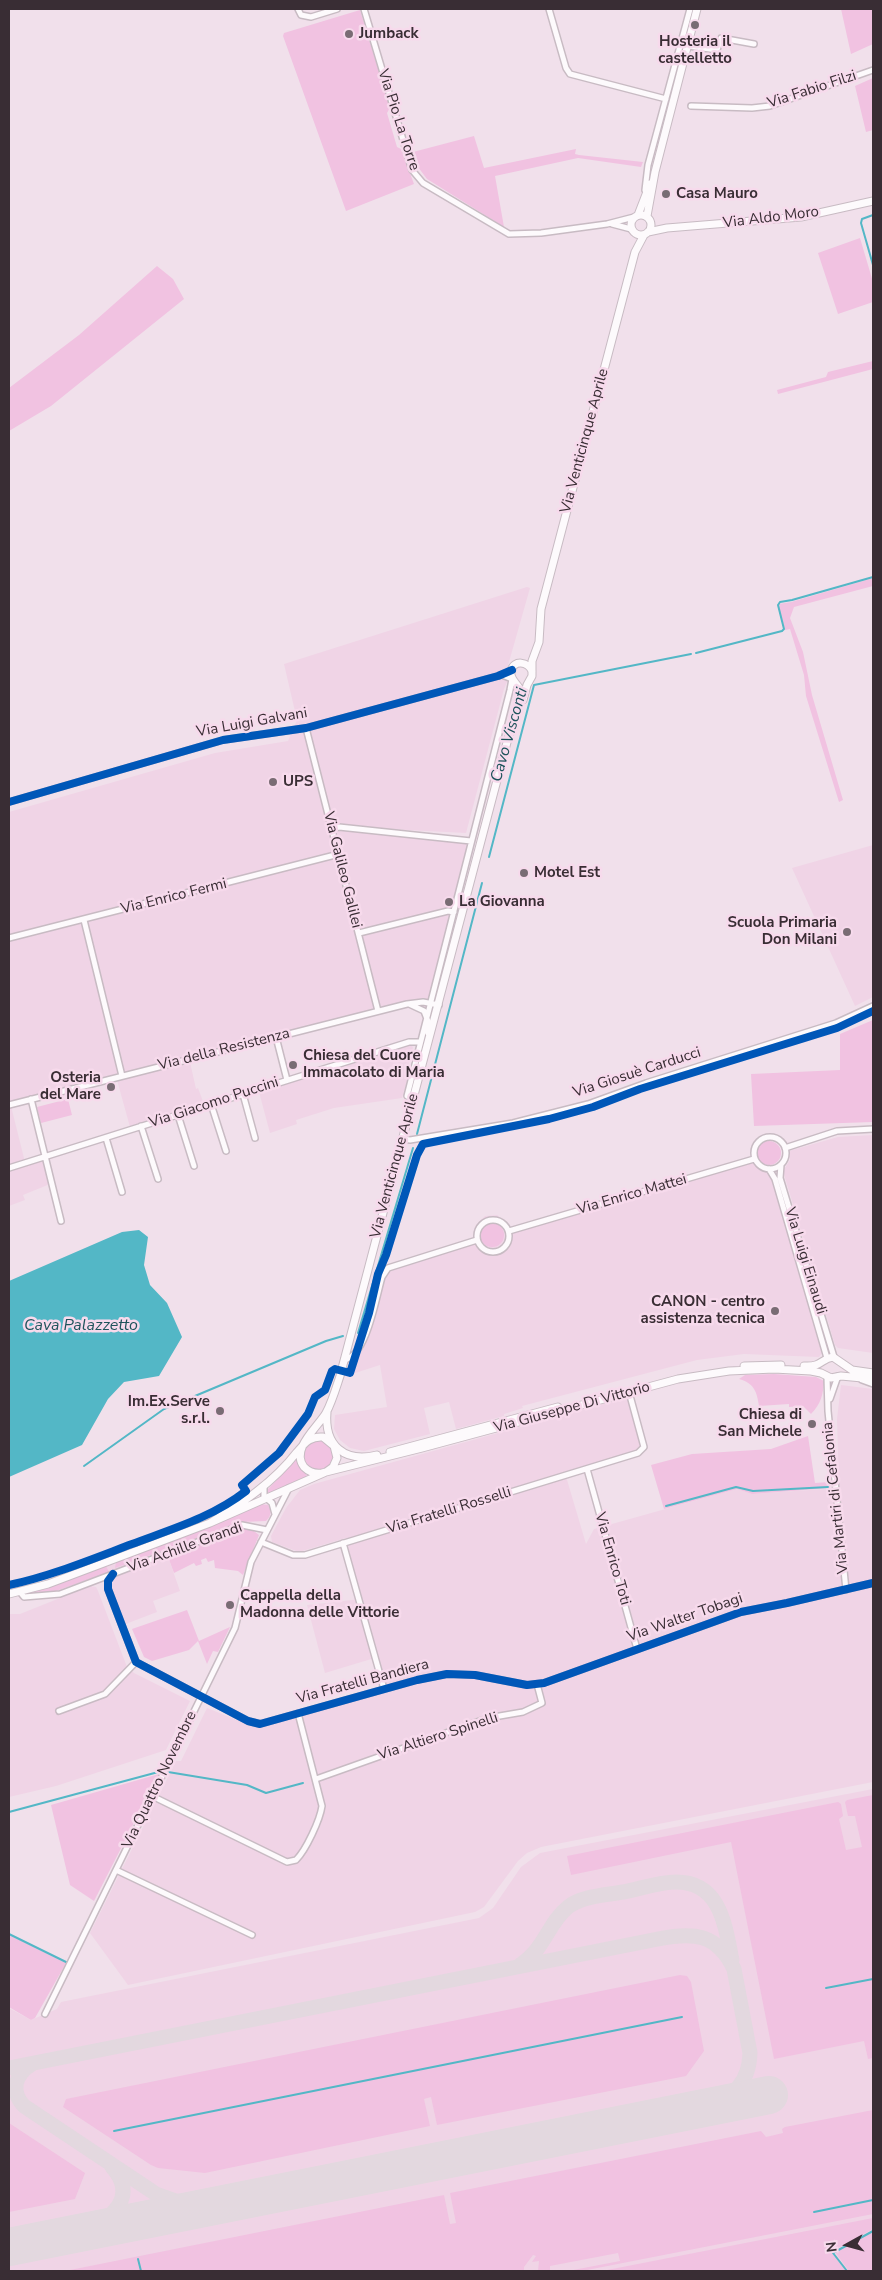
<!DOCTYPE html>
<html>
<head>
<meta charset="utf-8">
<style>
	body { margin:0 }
	#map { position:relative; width:882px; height:2280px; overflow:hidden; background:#f1e0eb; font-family:"Nunito Sans",sans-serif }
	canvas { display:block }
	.frame { position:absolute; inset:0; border:10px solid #392d34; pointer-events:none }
	.north { position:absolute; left:822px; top:2220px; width:50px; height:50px; -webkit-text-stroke:4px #f7daec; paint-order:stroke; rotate:263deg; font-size:14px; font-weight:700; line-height:20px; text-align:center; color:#392d34 }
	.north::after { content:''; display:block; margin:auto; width:18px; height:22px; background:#392d34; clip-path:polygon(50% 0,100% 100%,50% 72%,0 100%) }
</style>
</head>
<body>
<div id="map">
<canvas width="882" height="2280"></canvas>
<div class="frame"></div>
<div class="north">N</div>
</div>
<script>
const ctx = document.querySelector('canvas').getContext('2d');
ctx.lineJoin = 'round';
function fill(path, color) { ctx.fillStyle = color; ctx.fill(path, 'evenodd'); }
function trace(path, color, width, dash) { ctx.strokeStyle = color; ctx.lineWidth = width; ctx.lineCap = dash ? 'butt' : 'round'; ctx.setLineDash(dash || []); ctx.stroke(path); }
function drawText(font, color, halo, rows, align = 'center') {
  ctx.font = font + ' "Nunito Sans",sans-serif'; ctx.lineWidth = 5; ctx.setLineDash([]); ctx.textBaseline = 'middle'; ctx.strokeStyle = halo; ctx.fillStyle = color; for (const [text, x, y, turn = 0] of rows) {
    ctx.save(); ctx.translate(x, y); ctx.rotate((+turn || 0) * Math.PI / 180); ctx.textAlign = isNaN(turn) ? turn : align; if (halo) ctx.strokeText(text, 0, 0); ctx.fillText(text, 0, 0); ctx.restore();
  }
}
fill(new Path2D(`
	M527 587 530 588 507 669V682L504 689 466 833 348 827 467 844 457 900 426 1017 424 1011 407 1004 9 1103V812L215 753 288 741 297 720 284 664Z
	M873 845V997L855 1006 792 868Z
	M409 1044 413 1047 407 1072 409 1073 402 1098 334 1108 296 1120 297 1124 270 1133 259 1092Z
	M190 1062 196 1089 198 1088 204 1104 130 1127 117 1080Z
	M11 1106 25 1162 9 1167V1107Z
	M873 1135V1353L838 1348 835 1345 783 1171 790 1160 789 1151 838 1137Z
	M751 1157 754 1165 767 1172 771 1177 822 1353 819 1357 744 1354 697 1360 522 1406 523 1408 504 1414V1416L456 1429 449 1402 424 1408 430 1434 364 1451 350 1448 340 1440 334 1429 335 1415 387 1407 380 1365 352 1374 381 1276 389 1265 473 1238 476 1225 485 1216 497 1215 511 1227Z
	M44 1159 50 1184 23 1195 25 1200 9 1206V1170Z
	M841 1385 873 1389V1782L541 1847 527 1853 518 1861 484 1907 475 1912 128 1985 90 1933 176 1761H181L207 1708 252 1726H261L387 1690 378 1657 325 1673 307 1605 361 1599 346 1538 299 1552 272 1542 271 1536 286 1508 300 1490 314 1484 628 1397 642 1447 637 1451 565 1473 586 1544 594 1529 737 1489 752 1494 839 1488 837 1419Z
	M168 1557 180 1591 153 1601 157 1612 123 1625 101 1566Z
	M90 1586 96 1587 98 1591 127 1667 134 1673 190 1701 166 1750 56 1786 9 1797V1614H20Z
	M873 1789V2271H9V2008L31 2020 57 2009 61 2002 479 1918 493 1908 521 1867 540 1853Z`), '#f0d4e6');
fill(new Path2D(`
	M841 9H873V44L851 54Z
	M360 10 390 108 387 113 397 147 401 149 414 184 346 211 283 36 284 33Z
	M873 78V130L866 132 855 86Z
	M474 136 484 168 576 149 575 154 579 155 643 162 641 167 578 158 495 176 504 227 427 179 418 167 413 152Z
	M860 238 873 282V302L838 314 818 253Z
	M157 266 173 279 184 299 51 406 9 431V388L79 335Z
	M873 361V369L778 394 777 390 826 377 828 372Z
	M873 578V586L794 607 790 618 803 652 812 695 843 800 839 802 806 696 804 675 790 629 785 630 778 604 791 602Z
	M873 1020V1122L754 1126 751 1074 840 1070V1034Z
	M68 1099 72 1115 41 1123 37 1107Z
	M757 1153a12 12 0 1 1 24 0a12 12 0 1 1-24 0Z
	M480 1235a12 12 0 1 1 24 0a12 12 0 1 1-24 0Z
	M774 1374 816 1377 824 1381C823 1395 821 1404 811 1414L803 1406 789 1407V1404L759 1406C757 1392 754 1383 739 1379L745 1375Z
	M808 1436 815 1483 829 1482 830 1488 752 1494 737 1489 664 1509 651 1465 692 1454 771 1449Z
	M304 1455a15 15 0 1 1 30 0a15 15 0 1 1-30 0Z
	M297 1459 307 1476 268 1494 267 1490Z
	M261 1504 268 1505C272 1510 271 1517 266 1521L242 1522 115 1568 116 1562 210 1526Z
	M243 1528H250L259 1535 243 1575 238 1571 215 1568 214 1560 208 1562 206 1558 201 1560 202 1564 196 1566 194 1563 174 1573 168 1557Z
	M106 1566 109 1572 56 1591 30 1596 29 1592Z
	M187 1610 199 1641 230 1627 218 1652 213 1651 207 1664 198 1641 189 1650 152 1661 144 1657 132 1629Z
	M159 1774 94 1901 70 1885 51 1805Z
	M873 1795V2058L868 2059 864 2041 774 2059 731 1842 571 1875 567 1856 838 1802 841 1804 843 1816 839 1819 846 1850 862 1847 855 1816H848L845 1802 847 1800Z
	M9 1935 66 1963 35 2018 31 2020 9 2007Z
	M680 1975 687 1976 691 1982 704 2051 686 2076 437 2125 431 2097 424 2099 430 2126 205 2173 158 2168 151 2165 63 2107 66 2099Z
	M873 2110V2214L582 2271H568L620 2261 618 2253 550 2266V2271H538L539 2261 532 2262 536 2256 533 2255 524 2267V2270L521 2271H65L444 2195 450 2224 456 2223 450 2193 761 2131 766 2137 783 2133 782 2129 785 2127Z
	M9 2123 85 2173 75 2199 9 2212Z
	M873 2218V2229L831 2252 846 2271H602Z
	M873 2232V2271H849L835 2252Z`), '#f1c2e1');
fill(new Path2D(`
	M139 1230 148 1237 144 1265 150 1285 167 1303 182 1337 159 1376 124 1382 108 1399 82 1445 9 1477V1281L122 1232Z`), '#53b7c6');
trace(new Path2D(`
	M873 215 862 219 861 223 873 265
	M696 653 782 631 784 629 778 605 780 602 792 600 873 577
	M489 857 534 685 691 654
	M417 1134 482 883
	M358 1333 413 1148
	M84 1466 164 1409 326 1341 343 1336
	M666 1506 736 1487 753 1491 828 1487
	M9 1812 162 1771 247 1785 266 1793 303 1783
	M9 1934 68 1963
	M826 1988 873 1979
	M114 2131 682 2017
	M814 2212 873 2200
	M138 2259 141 2271
	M847 2271 833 2253 873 2231`), '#53b7c6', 2);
trace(new Path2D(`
	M520 1965C545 1949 548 1923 568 1907 582 1896 606 1895 623 1892 640 1889 658 1882 676 1882 721 1882 725 1926 732 1960
	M32 2064C15 2074 10 2091 24 2106L156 2194 176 2201 218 2205
	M9 2068 658 1939C693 1932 717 1933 734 1969L750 2053C749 2083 734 2096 707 2107
	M85 2232C111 2219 139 2197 112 2167`), '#e3d8df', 15);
trace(new Path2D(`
	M9 2247 769 2095`), '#e3d8df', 38);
const street = new Path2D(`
	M298 9 301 15 311 17 337 9
	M364 9 412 170 423 183 509 234 541 233 607 224 634 217
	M549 9 566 68 570 74 666 99
	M688 46 717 50 721 38 754 44
	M691 106 752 108 770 106 873 70
	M645 190 648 165 690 9
	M612 224 631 229
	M306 728 378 1011
	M9 802 223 740 306 728 498 676 512 670
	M332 829 339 827 471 841
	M84 920 122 1076
	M359 933 448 911 454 912
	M9 938 339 854
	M409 1004 424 1011 429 1024 428 1033
	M276 1037 287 1080
	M243 1094 255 1138
	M31 1099 61 1221
	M413 1100 407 1096 510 690 512 679 502 675
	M211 1104 226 1151
	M9 1105 407 1004 423 1002 439 1005
	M178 1115 194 1166
	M141 1126 158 1179
	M754 1153a16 16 0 1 1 32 0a16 16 0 1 1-32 0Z
	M106 1138 122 1192
	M403 1139 410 1140 513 1123 588 1104 646 1083 836 1023 873 1006
	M785 1148 837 1131 873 1129
	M781 1165 780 1178 834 1357
	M9 1168 409 1042H420
	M769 1169 775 1179 827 1358
	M477 1236a16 16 0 1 1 32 0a16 16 0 1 1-32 0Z
	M509 1231 754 1159
	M344 1360C367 1356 376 1297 382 1277L388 1268 477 1240
	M827 1377 828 1411 846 1590
	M862 1380 873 1384
	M830 1399 838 1376
	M587 1469 637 1649
	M264 1486V1496L272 1503 275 1514
	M261 1542 293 1555H305L638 1453 644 1447 629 1392
	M343 1543 384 1689
	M113 1574 108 1581V1589L136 1662 248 1721 260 1724 417 1680 447 1674 475 1675 527 1685 544 1683 741 1612 787 1603 873 1583
	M19 1591 24 1597 60 1594 242 1525 267 1530
	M59 1711 105 1694 136 1662
	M316 1779 488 1718 523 1712 540 1704 542 1703 537 1684
	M152 1796 287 1862 296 1860C306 1850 320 1820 322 1806L298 1713
	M116 1870 252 1935
	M45 2014 235 1628 251 1562 289 1488`);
const secondary = new Path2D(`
	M631 225a10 10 0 1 1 20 0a10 10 0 1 1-20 0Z
	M638 215 650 184
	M647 216 655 172 697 9
	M648 232 667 228 801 217 873 201
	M532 671C528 662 514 659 511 671 509 680 519 684 521 692 522 705 513 719 510 731L340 1376C336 1388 332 1402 326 1413 318 1427 290 1449 304 1467 309 1472 315 1474 322 1473L422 1448 678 1379 729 1371 774 1369 811 1371 821 1373 831 1378 841 1376 873 1379
	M523 700 527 685 532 676V661L539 642 541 609 635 252 644 235
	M744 1366 781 1365
	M804 1366C823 1367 820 1359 833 1357L852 1370 873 1373
	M327 1412C324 1446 345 1463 377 1455
	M390 1452 558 1407
	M9 1594 48 1584 210 1523 326 1472 333 1467 337 1458 334 1446 323 1437C310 1436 305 1443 297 1452 273 1483 242 1503 210 1523`);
trace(street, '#c8bbc3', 8);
trace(secondary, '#c8bbc3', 9);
trace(street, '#fdfafc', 5);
trace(secondary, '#fdfafc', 7);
trace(new Path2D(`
	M9 802 223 740 306 728 498 676 512 670
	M113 1574 108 1581V1589L136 1662 248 1721 260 1724 417 1680 447 1674 475 1675 527 1685 544 1683 741 1612 787 1603 873 1583
	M9 1585C51 1576 92 1559 132 1544 172 1529 213 1517 246 1491L242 1485 279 1453 308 1414 315 1397 325 1390 332 1371 335 1369 350 1373 369 1313 378 1274 386 1255 417 1155 423 1144 549 1119 593 1107 640 1089 837 1028 873 1011`), '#0057b8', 8);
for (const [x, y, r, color] of [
	[695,25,5,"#796c74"],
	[349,34,5,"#796c74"],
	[666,194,5,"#796c74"],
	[273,782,5,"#796c74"],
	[524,873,5,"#796c74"],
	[449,902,5,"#796c74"],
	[847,932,5,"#796c74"],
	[293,1065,5,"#796c74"],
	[111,1087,5,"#796c74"],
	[775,1311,5,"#796c74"],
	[220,1411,5,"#796c74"],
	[812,1424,5,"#796c74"],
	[230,1605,5,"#796c74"]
]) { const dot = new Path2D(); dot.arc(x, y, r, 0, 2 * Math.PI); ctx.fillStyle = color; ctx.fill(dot); trace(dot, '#f7daec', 2); }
drawText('bold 15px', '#392d34', '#f7daec', [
	["Jumback",359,34],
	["Hosteria il",695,42,"center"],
	["castelletto",695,59,"center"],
	["Casa Mauro",676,194],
	["UPS",283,782],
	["Motel Est",534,873],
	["La Giovanna",459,902],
	["Scuola Primaria",837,923,"right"],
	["Don Milani",837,940,"right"],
	["Chiesa del Cuore",303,1056],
	["Immacolato di Maria",303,1073],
	["Osteria",101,1078,"right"],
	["del Mare",101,1095,"right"],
	["CANON - centro",765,1302,"right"],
	["assistenza tecnica",765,1319,"right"],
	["Im.Ex.Serve",210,1402,"right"],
	["s.r.l.",210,1419,"right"],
	["Chiesa di",802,1415,"right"],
	["San Michele",802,1432,"right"],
	["Cappella della",240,1596],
	["Madonna delle Vittorie",240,1613]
], 'left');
drawText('15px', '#392d34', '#f7daec', [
	["Via Fabio Filzi",812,90,-18],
	["Via Pio La Torre",398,120,72],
	["Via Aldo Moro",771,218,-7],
	["Via Venticinque Aprile",585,441,-75],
	["Via Luigi Galvani",252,723,-10],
	["Via Galileo Galilei",342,870,76],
	["Via Enrico Fermi",174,897,-14],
	["Via della Resistenza",224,1050,-14],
	["Via Giosuè Carducci",637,1073,-18],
	["Via Giacomo Puccini",214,1103,-18],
	["Via Venticinque Aprile",395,1166,-75],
	["Via Enrico Mattei",632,1195,-16],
	["Via Luigi Einaudi",805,1261,73],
	["Via Giuseppe Di Vittorio",572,1408,-15],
	["Via Martiri di Cefalonia",836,1498,-96],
	["Via Fratelli Rosselli",449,1511,-17],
	["Via Achille Grandi",185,1548,-20],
	["Via Enrico Toti",612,1559,74],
	["Via Walter Tobagi",685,1618,-19],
	["Via Fratelli Bandiera",363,1682,-15],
	["Via Altiero Spinelli",438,1737,-18],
	["Via Quattro Novembre",160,1780,-64]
]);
drawText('italic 16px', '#1e535b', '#f7daec', [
	["Cavo Visconti",510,735,-74],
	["Cava Palazzetto",81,1326]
]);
</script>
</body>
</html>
